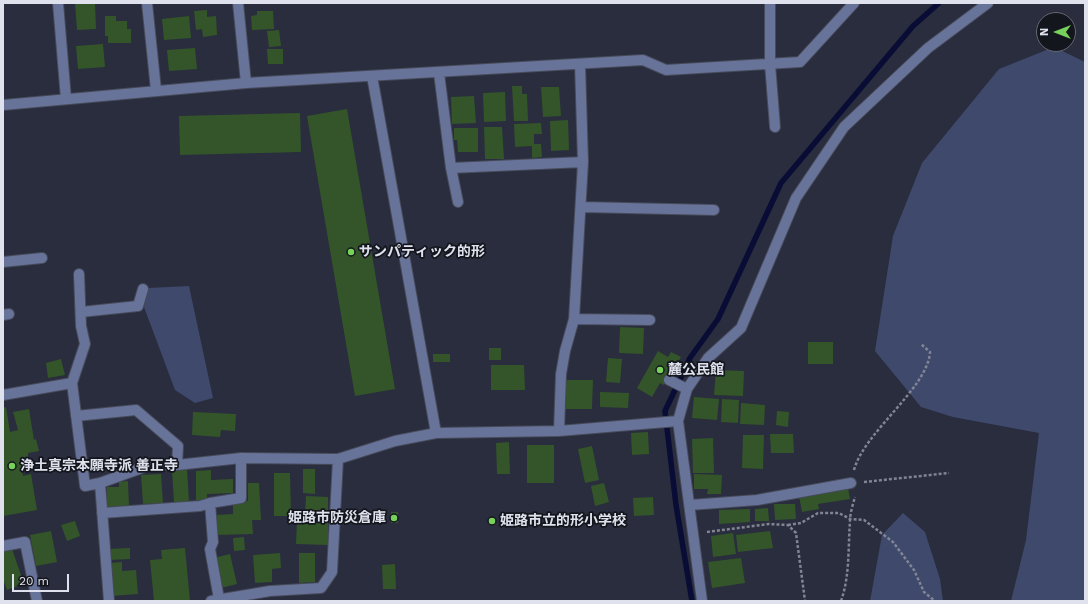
<!DOCTYPE html>
<html>
<head>
<meta charset="utf-8">
<style>
	body { margin:0 }
	#map { position:relative; width:1088px; height:604px; overflow:hidden; background:#292d3d; font-family:"Work Sans",sans-serif }
	canvas { display:block }
	.frame { position:absolute; inset:0; border:4px solid #dfe2ed; pointer-events:none }
	.north { position:absolute; left:1036px; top:12px; width:40px; height:40px; box-sizing:border-box; background:#14161d; border:1px solid #656870; border-radius:50%; rotate:270deg; font-size:11px; font-weight:700; line-height:16px; text-align:center; color:#dfe2ed }
	.north::after { content:''; display:block; margin:auto; width:14px; height:18px; background:#76d25a; clip-path:polygon(50% 0,100% 100%,50% 72%,0 100%) }
	.scale { position:absolute; left:12px; top:574px; width:57px; height:18px; box-sizing:border-box; border:2px solid #dfe2ed; border-top:0; padding-left:5px; font-size:12px; line-height:14px; white-space:nowrap; color:#dfe2ed; -webkit-text-stroke:3px #14161d; paint-order:stroke }
</style>
</head>
<body>
<div id="map">
<canvas width="1088" height="604"></canvas>
<div class="frame"></div>
<div class="north">N</div>
<div class="scale">20 m</div>
</div>
<script>
const ctx = document.querySelector('canvas').getContext('2d');
ctx.lineJoin = 'round';
function fill(path, color) { ctx.fillStyle = color; ctx.fill(path, 'evenodd'); }
function trace(path, color, width, dash) { ctx.strokeStyle = color; ctx.lineWidth = width; ctx.lineCap = dash ? 'butt' : 'round'; ctx.setLineDash(dash || []); ctx.stroke(path); }
function drawText(font, color, halo, rows, align = 'center') {
  ctx.font = font + ' "Work Sans","Noto Sans JP",sans-serif'; ctx.lineWidth = 3.5; ctx.setLineDash([]); ctx.textBaseline = 'middle'; ctx.strokeStyle = halo; ctx.fillStyle = color; for (const [text, x, y, turn = 0] of rows) {
    ctx.save(); ctx.translate(x, y); ctx.rotate((+turn || 0) * Math.PI / 180); ctx.textAlign = isNaN(turn) ? turn : align; if (halo) ctx.strokeText(text, 0, 0); ctx.fillText(text, 0, 0); ctx.restore();
  }
}
fill(new Path2D(`
	M1054 47 1085 62V601H1011L1026 540 1039 433 953 417 921 407 875 351 893 236 922 163 999 69Z
	M189 286 213 398 195 403 175 390 144 307 148 288Z
	M903 513 925 532 940 579 943 601H870L882 535Z`), '#3f496c');
trace(new Path2D(`
	M692 601 676 505 665 411 690 358 718 319 781 183 913 26 939 3`), '#090c35', 5.5);
fill(new Path2D(`
	M75 3H95L96 29 77 30Z
	M207 10V17L216 16 217 35 203 37 202 29 196 30 194 11Z
	M257 11H273L274 29 252 30 251 16 257 15Z
	M105 16H116V21H127V29H131V43H108V36H105Z
	M189 16 191 38 164 40 162 19Z
	M279 30 281 46 269 47 267 31Z
	M103 44 105 67 78 69 76 46Z
	M195 48 197 69 169 71 167 50Z
	M267 49H283V64H268Z
	M512 86H522V94H527L528 121H514Z
	M541 87H559L561 116 543 117Z
	M505 92 506 121 484 122 483 93Z
	M474 96 476 123 452 124 451 97Z
	M347 109 395 389 355 396 307 116Z
	M300 113 301 152 180 155 179 116Z
	M568 120 569 150 551 151 550 121Z
	M541 123 542 134H534V144H541L542 157 532 158V146L515 147 514 124Z
	M484 127H502L504 159H485Z
	M454 128H478V152H458L457 140H454Z
	M620 327 644 328 643 354 619 353Z
	M808 342H833V364H808Z
	M489 348H501V360H489Z
	M658 351 668 357 671 352 681 357 664 385 660 383 652 397 637 388Z
	M433 354H450V362H433Z
	M608 358 622 359 620 383 606 382Z
	M61 359 65 375 48 378 46 363Z
	M491 365H524L525 390H491Z
	M716 370 744 371 743 396 714 395Z
	M564 380H593L592 409H564Z
	M600 392 629 393 628 408 600 407Z
	M694 397 719 399 717 420 692 418Z
	M722 399 739 400 738 423 721 422Z
	M741 403 765 405 764 425 740 424Z
	M6 407 10 432 18 430 13 412 29 409 34 440 36 439 39 451 28 453V457L20 458 23 476 31 474 37 510 3 516V408Z
	M777 411 789 412 788 427 776 425Z
	M193 412 236 414 235 431 221 430 220 437 192 435Z
	M648 432 649 454 632 455 631 433Z
	M770 434H793L794 453H771Z
	M743 435H764L763 469 742 468Z
	M713 438 714 473H693L692 439Z
	M509 442 510 474H497L496 443Z
	M527 445H554V483H527Z
	M592 446 599 480 585 483 578 449Z
	M187 469 189 502 174 503 172 470Z
	M303 469H315V494L303 493Z
	M211 470V480L233 479V493L207 494V500H196V471Z
	M274 473H290L291 516H274Z
	M161 474 163 503 143 504 141 475Z
	M694 474 722 475 721 494H707L708 489H694Z
	M128 481 129 506 107 507V487H119V482Z
	M248 483H259L261 520H252L253 534 215 535V515L233 514V501H248Z
	M604 483 609 502 595 506 591 486Z
	M848 488 850 499 818 504 819 509 802 512 799 496Z
	M306 496 328 497V517L305 516Z
	M653 497 654 515 634 516 633 498Z
	M774 504H795L796 519 775 520Z
	M768 508 769 521H755V509Z
	M750 509V522L719 524V510Z
	M391 512H398V523H391Z
	M75 521 80 536 67 541 61 525Z
	M297 521 328 522V545L296 544Z
	M51 531 57 562 36 566 30 535Z
	M770 531 773 548 738 552 736 535Z
	M733 533 736 554 713 557 711 536Z
	M244 537 245 550 234 551 233 538Z
	M130 548V559L109 560 108 549Z
	M185 548 190 601H154L150 560 162 559 161 550Z
	M12 549 24 584 7 590 3 579V552Z
	M280 553 281 568 272 569V582L255 583 253 555Z
	M299 553H315V582L299 583Z
	M230 554 237 584 221 588 214 558Z
	M741 558 745 583 712 588 708 562Z
	M122 562V571L136 570 138 594 111 596 109 563Z
	M395 564 396 589H383L382 565Z`), '#335529');
const minor = new Path2D(`
	M58 3 66 99
	M147 3 156 90
	M238 3 246 83
	M770 3V64L775 127
	M439 73 451 168 458 202
	M372 76 436 433
	M3 105 246 83 643 60 666 70 800 62 854 3
	M451 168 583 162 580 64
	M581 207 714 210
	M3 262 42 258
	M81 312 138 306 143 289
	M3 315 9 314
	M574 319 650 320
	M669 380 687 389
	M72 383 85 344 81 326 79 274
	M3 395 72 383 85 486 100 483
	M76 416 136 410 178 446 177 465
	M559 431 561 374 565 351 574 319 583 162
	M690 505 757 500 851 483
	M102 513 200 506 210 503
	M3 546 25 542 37 601
	M219 599 210 549 213 542 210 503 241 498V458
	M109 601 100 483 153 464 177 465 241 458 338 459 395 441 436 433 559 431 678 421
	M211 601 270 591 321 588 332 572 338 459
	M702 601 678 421 687 389 708 358 741 328 796 198 844 127 928 48 988 3`);
trace(minor, '#464a59', 12);
trace(new Path2D(`
	M854 470C864 432 928 388 930 352L921 344
	M864 482 949 473
	M788 525 801 523 818 513H839L850 519 864 520 893 542 914 570 924 592 935 601
	M707 532 769 524 788 525 796 533 805 601
	M841 601C850 576 848 547 850 521 850 513 853 504 855 497`), '#818492', 2.5, [3, 2]);
trace(minor, '#68739a', 10);
for (const [x, y, r, color] of [
	[351,252,4,"#76d25a"],
	[660,370,4,"#76d25a"],
	[12,466,4,"#76d25a"],
	[394,518,4,"#76d25a"],
	[492,521,4,"#76d25a"]
]) { const dot = new Path2D(); dot.arc(x, y, r, 0, 2 * Math.PI); ctx.fillStyle = color; ctx.fill(dot); trace(dot, '#14161d', 1.5); }
drawText('bold 14px', '#dfe2ed', '#14161d', [
	["サンパティック的形",359,252],
	["麓公民館",668,370],
	["浄土真宗本願寺派 善正寺",20,466],
	["姫路市防災倉庫",386,518,"right"],
	["姫路市立的形小学校",500,521]
], 'left');
</script>
</body>
</html>
